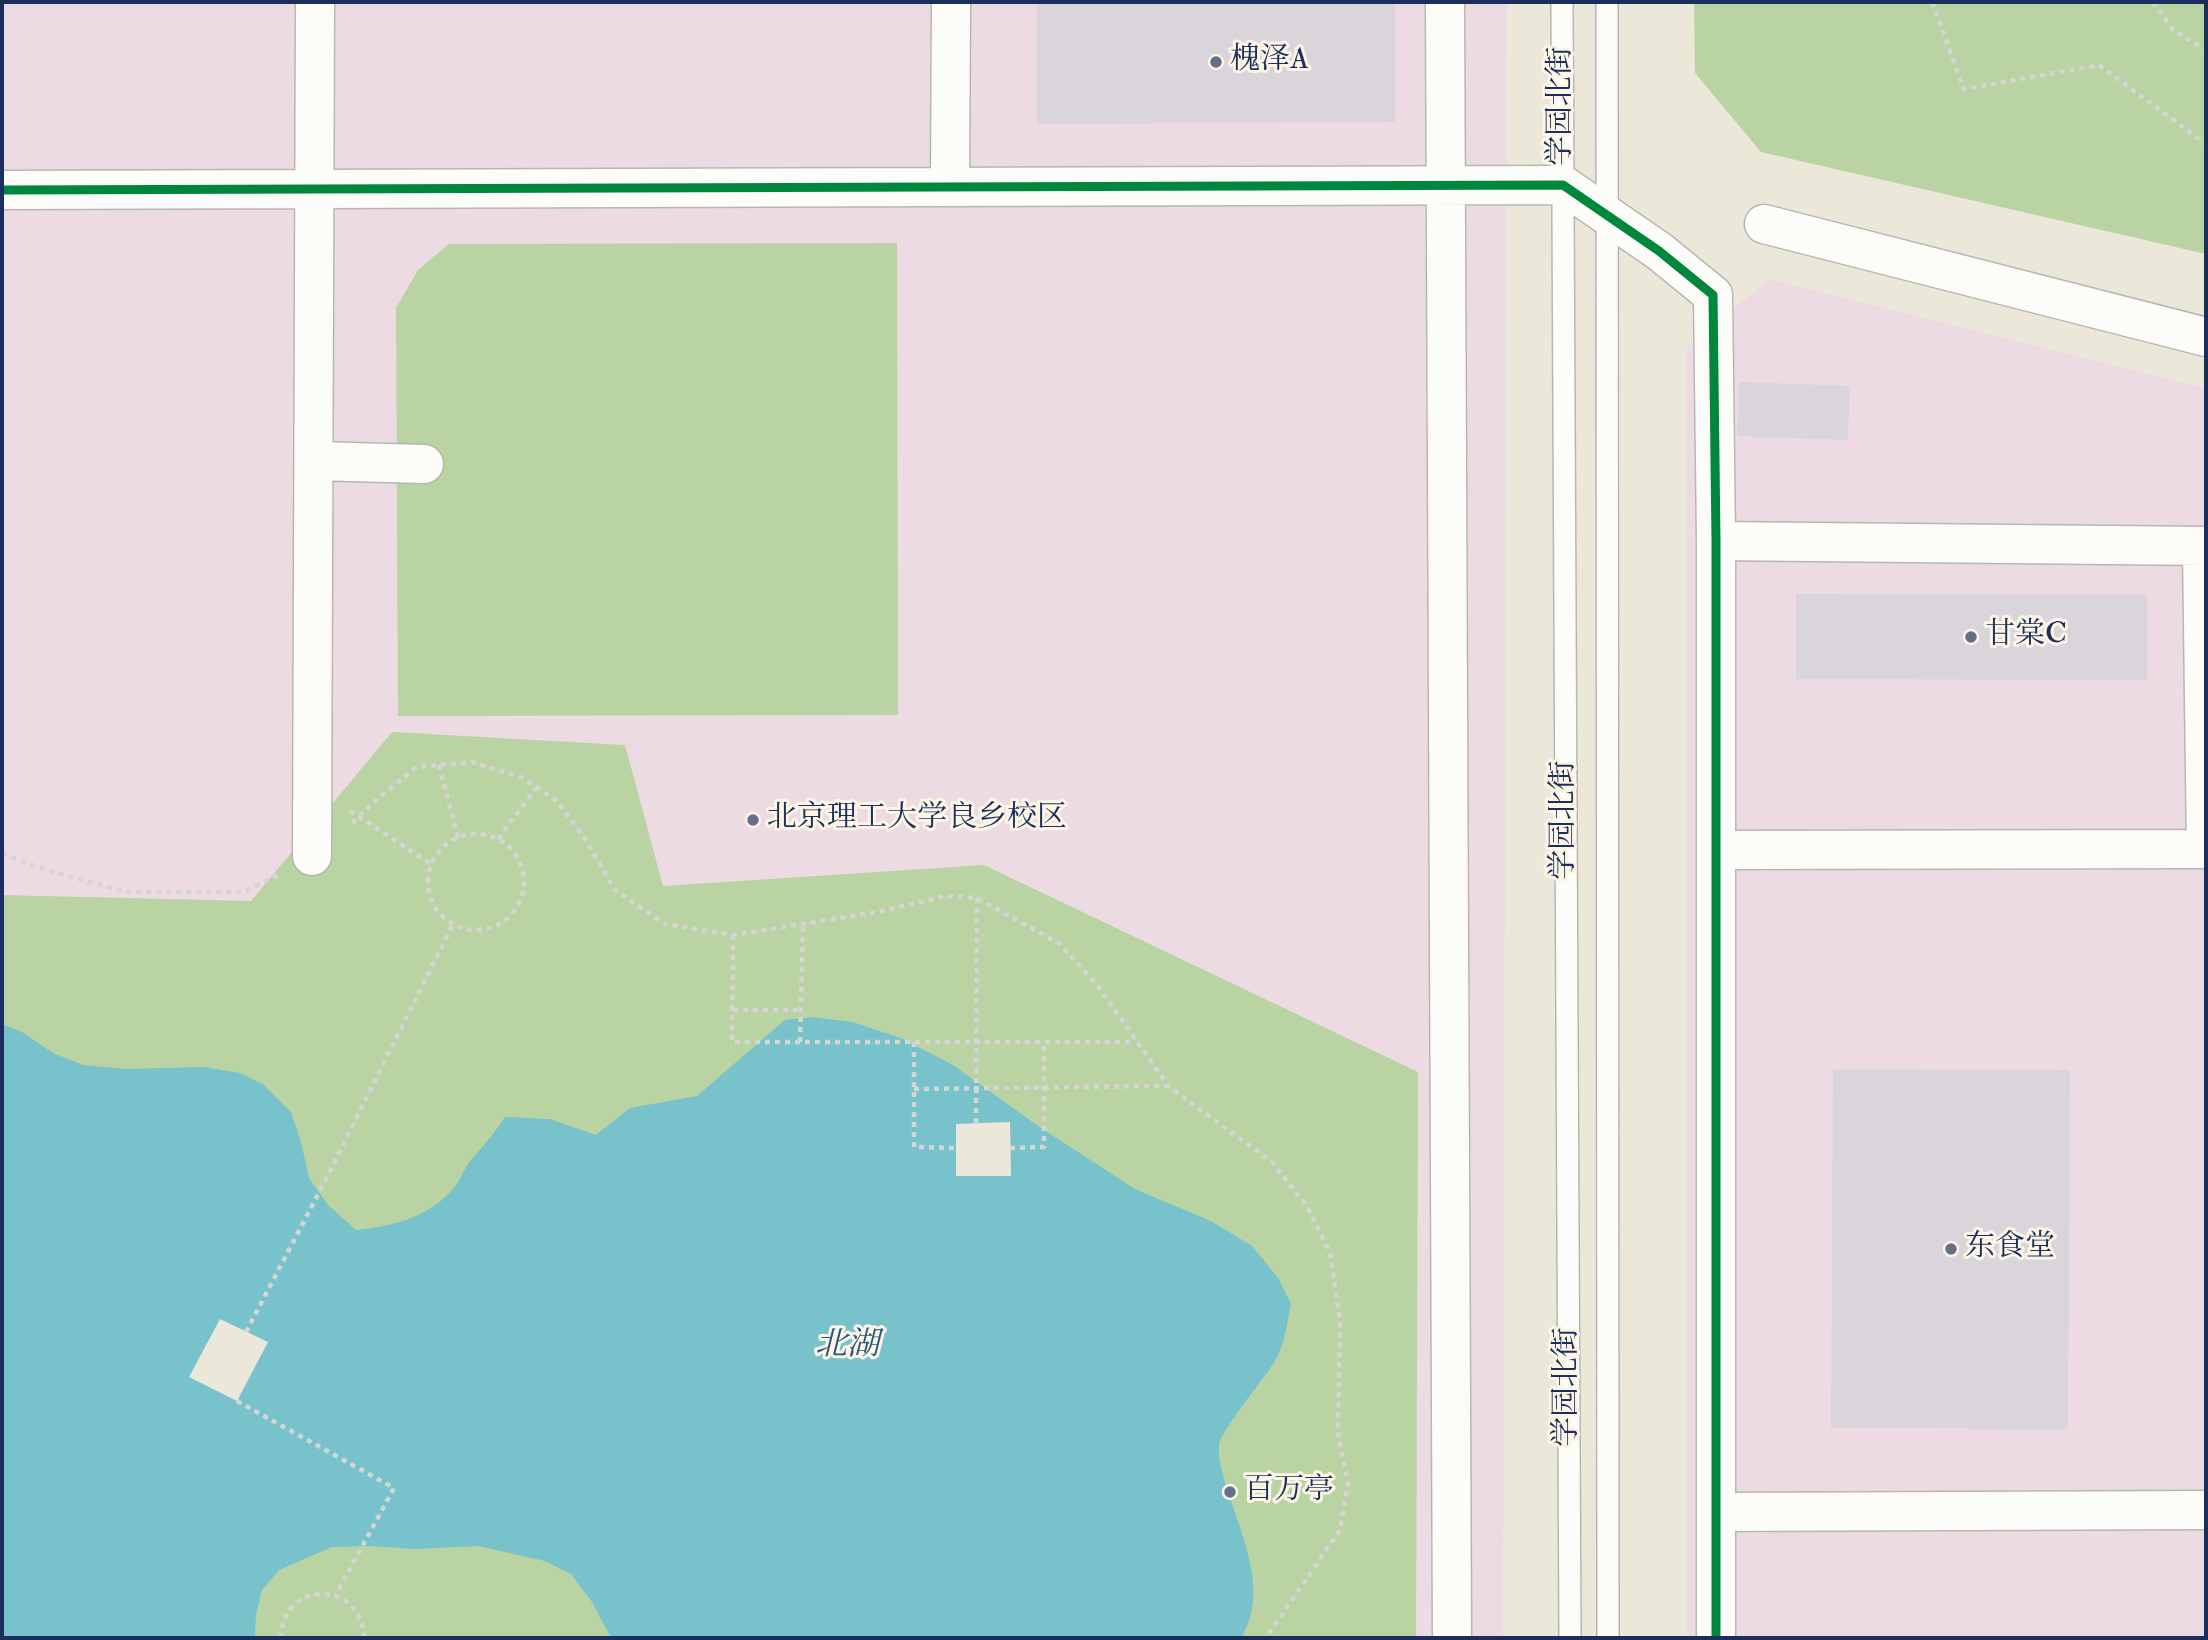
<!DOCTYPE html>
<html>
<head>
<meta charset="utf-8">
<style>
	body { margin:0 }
	#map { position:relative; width:2208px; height:1640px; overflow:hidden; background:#ebe8da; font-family:"IM FELL Double Pica",serif }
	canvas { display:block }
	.frame { position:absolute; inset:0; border:4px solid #1b2f5e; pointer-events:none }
</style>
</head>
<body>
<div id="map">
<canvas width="2208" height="1640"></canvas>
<div class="frame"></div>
</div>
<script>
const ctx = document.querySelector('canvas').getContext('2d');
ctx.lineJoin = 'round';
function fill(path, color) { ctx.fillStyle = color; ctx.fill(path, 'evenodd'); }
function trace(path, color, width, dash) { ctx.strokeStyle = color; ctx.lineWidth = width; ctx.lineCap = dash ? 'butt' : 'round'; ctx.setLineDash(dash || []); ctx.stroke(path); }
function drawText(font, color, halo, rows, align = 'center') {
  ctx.font = font + ' "IM FELL Double Pica","Noto Serif SC",serif'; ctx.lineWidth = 6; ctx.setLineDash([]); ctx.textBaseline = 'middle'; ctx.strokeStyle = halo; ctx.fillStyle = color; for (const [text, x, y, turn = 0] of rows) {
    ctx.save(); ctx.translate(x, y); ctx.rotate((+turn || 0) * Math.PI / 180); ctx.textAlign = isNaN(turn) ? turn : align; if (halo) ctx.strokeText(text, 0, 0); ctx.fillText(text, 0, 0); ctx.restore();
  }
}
fill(new Path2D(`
	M2 2H1507L1503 1638H2Z
	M1769 279 2206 388V1638H1687V347Z`), '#ecdbe2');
fill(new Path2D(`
	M1694 2H2206V254L1761 152 1695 73Z
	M897 243 898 715 398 716 396 308 418 270 449 244Z
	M392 732 625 745 663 886 984 865 1418 1072 1416 1638H2V895L251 901Z`), '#b9d4a2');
fill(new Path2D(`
	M812 1017 853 1022 903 1039 953 1065 1038 1126 1135 1189 1211 1221 1252 1246 1279 1279 1291 1304C1287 1322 1285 1344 1275 1361 1264 1379 1220 1431 1219 1446 1218 1459 1223 1476 1227 1488 1241 1535 1270 1592 1241 1638H611L592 1602 571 1574 545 1561 478 1546 415 1549 371 1546 332 1547 279 1570 262 1590 256 1615 255 1638H2V1024L22 1032 53 1053 83 1065 125 1069 204 1067 240 1073 264 1085 291 1112 301 1142 309 1178 328 1205 356 1230C393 1226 428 1218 454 1188 461 1179 464 1168 471 1160 484 1145 495 1133 505 1117L550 1119 596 1135 630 1108 697 1096 785 1020Z`), '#78c2cb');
fill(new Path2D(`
	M1010 1122 1011 1176H956V1124Z
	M220 1319 268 1342 237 1401 189 1377Z`), '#ebe8da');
fill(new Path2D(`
	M1037 2H1395V122L1037 124Z
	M1739 382 1850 386 1848 440 1737 436Z
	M1796 594 2147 595V680L1796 679Z
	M1833 1069 2070 1070 2068 1429 1831 1428Z`), '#d9d5da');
const service = new Path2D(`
	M1562 2 1570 1638
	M1607 2 1608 1638`);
const minor = new Path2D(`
	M1445 2 1452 1638
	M950 186 951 2
	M2 190 1563 185 1659 251 1713 295 1716 541V1638
	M1764 224 2206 337
	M315 461 424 464
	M1716 541 2206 546
	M2202 546 2206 849
	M1716 850 2206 849
	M312 856 315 2
	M1716 1512 2206 1510`);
trace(service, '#b7b7b2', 24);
trace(minor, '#b7b7b2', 41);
trace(new Path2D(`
	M1932 2 1964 89 2099 65 2206 144
	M2153 2 2173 30 2206 50
	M439 765 458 838
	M350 811 431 864
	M352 823 382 795 417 767 472 762 523 778 557 801 583 836 615 890 665 924 733 935 878 912 945 896 977 898 1060 944 1098 986 1168 1086 1272 1162 1307 1206 1330 1253 1340 1321 1338 1433 1348 1483 1340 1530 1266 1638
	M428 882a48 48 0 1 1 96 0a48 48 0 1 1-96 0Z
	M498 839 537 787
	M2 854 46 870 127 892H244L280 874
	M733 935 732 1042H1135
	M733 1010H801
	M800 1042 803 924
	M914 1042V1147L956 1148
	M914 1089 1168 1086
	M976 1123 977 898
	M1010 1148 1044 1147V1042
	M246 1332 324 1183 453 924
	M237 1401 394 1488 335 1596
	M281 1638C281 1580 362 1579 364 1638`), '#d5d5d5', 4.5, [5, 5]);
trace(service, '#fcfcf9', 21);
trace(minor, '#fcfcf9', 38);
trace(new Path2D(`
	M2 190 1563 185 1659 251 1713 295 1716 541V1638`), '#00873e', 9);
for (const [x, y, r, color] of [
	[1216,62,7,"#647089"],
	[1971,637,7,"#647089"],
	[753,820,7,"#647089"],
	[1951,1249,7,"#647089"],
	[1230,1492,7,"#647089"]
]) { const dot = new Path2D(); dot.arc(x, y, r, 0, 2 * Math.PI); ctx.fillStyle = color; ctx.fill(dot); trace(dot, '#fcf5e5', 2.5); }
drawText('30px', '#1b2f5e', '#fcf5e5', [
	["槐泽A",1230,62],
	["甘棠C",1985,637],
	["北京理工大学良乡校区",767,820],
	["东食堂",1965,1249],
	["百万亭",1244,1492]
], 'left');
drawText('30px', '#1b2f5e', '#fcf5e5', [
	["学园北街",1563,106,-90],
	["学园北街",1566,820,-90],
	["学园北街",1569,1387,-90]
]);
drawText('italic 32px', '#28567d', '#fcf5e5', [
	["北湖",847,1347]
]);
</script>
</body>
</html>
